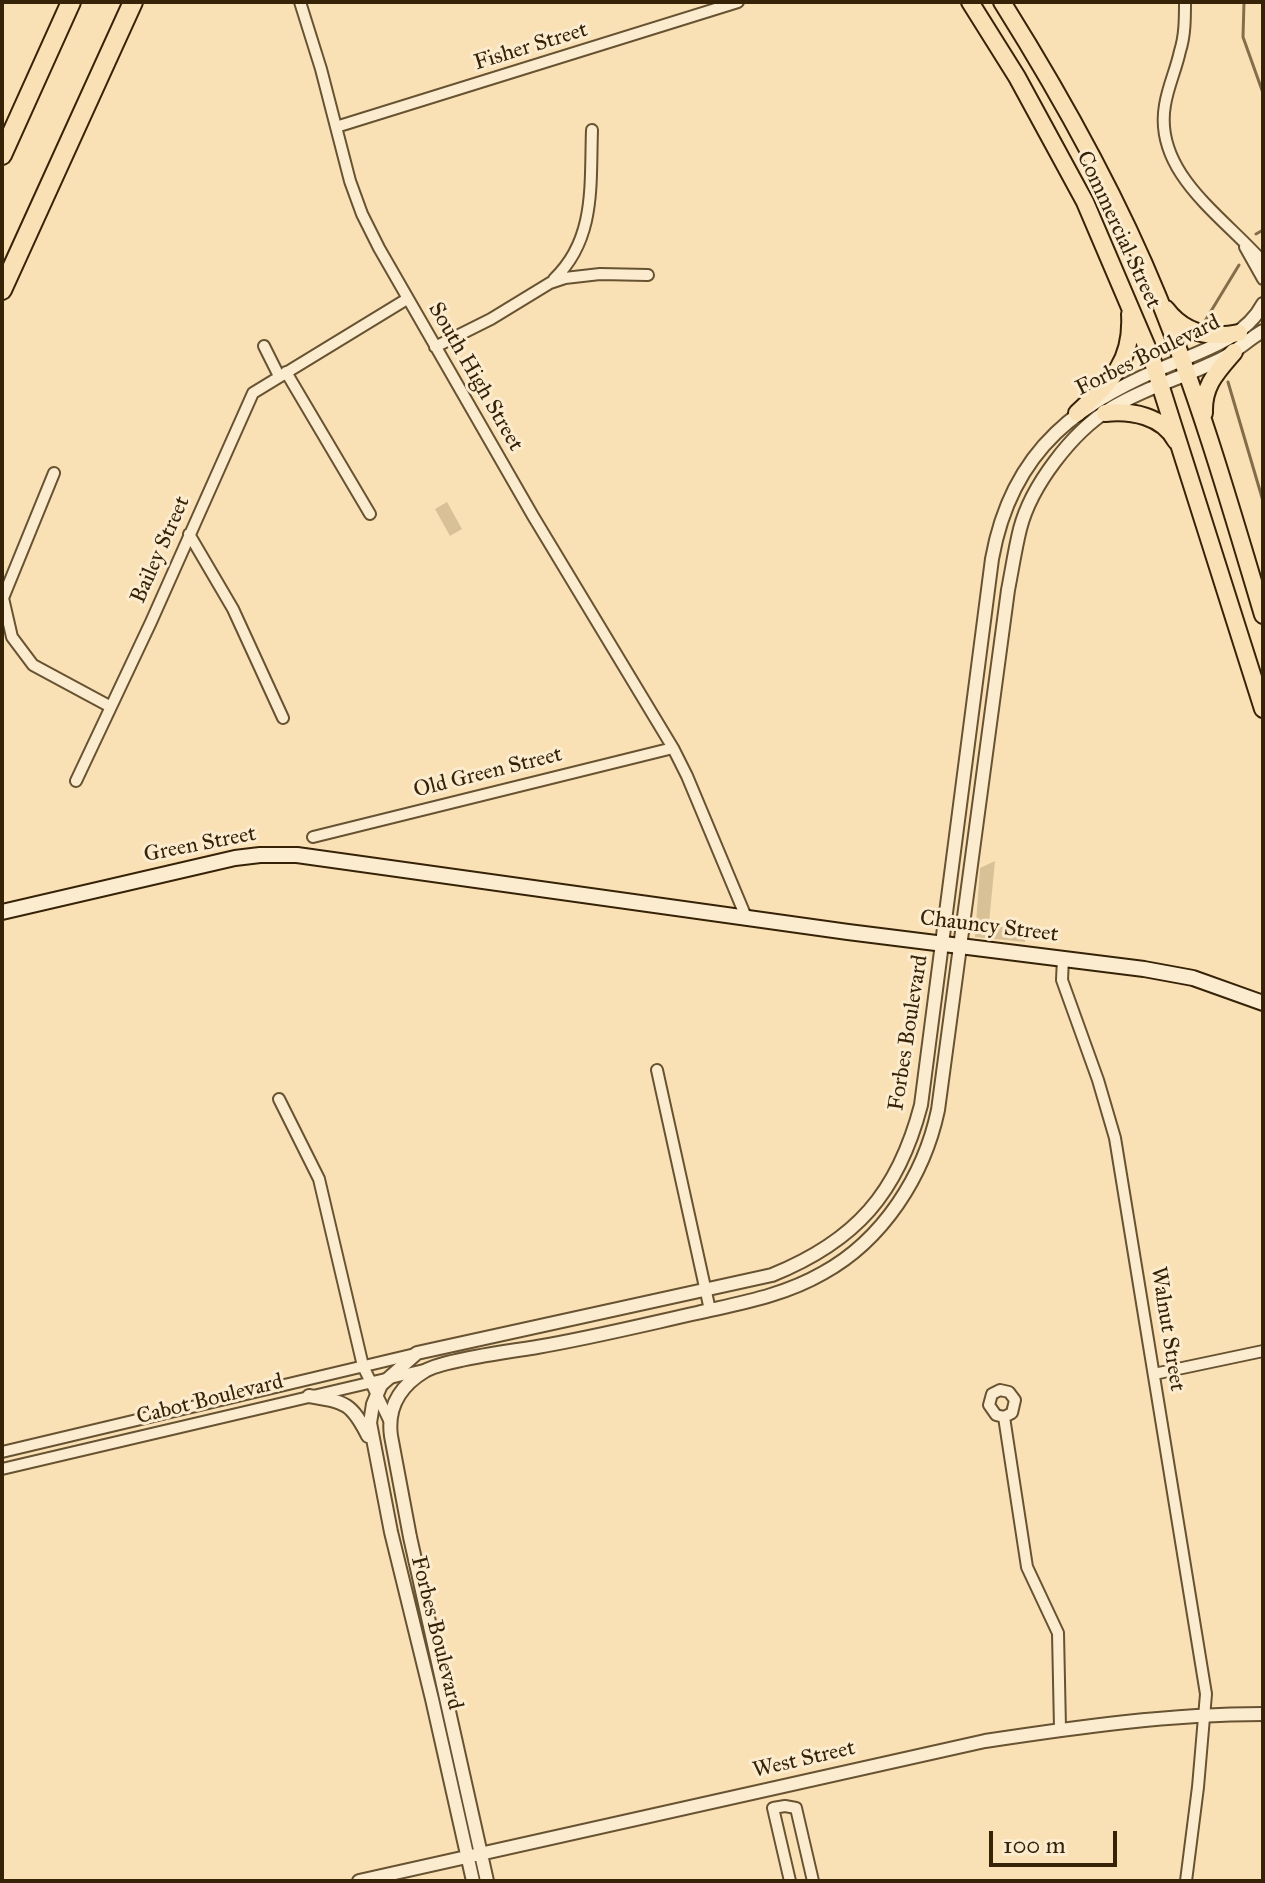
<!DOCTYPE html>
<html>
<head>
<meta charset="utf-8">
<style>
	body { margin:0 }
	#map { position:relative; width:1265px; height:1883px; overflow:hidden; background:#fae1b5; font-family:"IM FELL Great Primer",serif }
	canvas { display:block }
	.frame { position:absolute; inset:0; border:4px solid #362207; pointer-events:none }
	.scale { position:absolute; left:989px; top:1831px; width:128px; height:36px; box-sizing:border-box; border:4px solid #362207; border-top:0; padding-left:10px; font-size:24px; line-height:28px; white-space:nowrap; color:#362207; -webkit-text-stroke:6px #fceccf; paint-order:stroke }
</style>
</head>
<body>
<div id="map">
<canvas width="1265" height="1883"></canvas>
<div class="frame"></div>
<div class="scale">100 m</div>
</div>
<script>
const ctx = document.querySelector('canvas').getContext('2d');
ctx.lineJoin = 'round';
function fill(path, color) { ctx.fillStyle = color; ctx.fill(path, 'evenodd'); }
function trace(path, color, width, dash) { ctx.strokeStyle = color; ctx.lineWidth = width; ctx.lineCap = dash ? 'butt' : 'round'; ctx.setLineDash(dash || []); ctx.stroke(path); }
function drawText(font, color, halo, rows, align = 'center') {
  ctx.font = font + ' "IM FELL Great Primer",serif'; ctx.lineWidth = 6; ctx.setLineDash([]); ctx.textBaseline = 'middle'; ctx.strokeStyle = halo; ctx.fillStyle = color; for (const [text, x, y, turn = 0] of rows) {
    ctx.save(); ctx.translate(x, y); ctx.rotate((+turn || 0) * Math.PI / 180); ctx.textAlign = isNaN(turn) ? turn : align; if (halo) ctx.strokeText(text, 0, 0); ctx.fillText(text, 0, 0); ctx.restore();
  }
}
fill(new Path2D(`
	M447 502 462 529 450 536 435 509Z
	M995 861 989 923 1024 934 1025 942 975 937 980 868Z`), '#d9c197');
trace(new Path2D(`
	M1244 2 1243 37 1263 93
	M1256 234 1263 230
	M1205 321 1239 265
	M1228 382 1263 501`), '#836e4c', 3);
const minor = new Path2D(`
	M300 2 321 69 350 181 362 214 379 248 533 516 673 748 687 776 746 917
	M1185 2C1185 18 1185 36 1180 51 1176 70 1168 86 1165 105 1153 173 1224 217 1263 262
	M336 127 738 2
	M1245 247 1263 279
	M554 279C596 239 590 185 592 130
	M264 346 279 376
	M435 347 491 319 550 283 565 278 600 274 648 275
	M286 372 370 514
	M54 473 3 598 12 637 33 665 111 707
	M189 534 233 609 283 718
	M76 781 151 622 253 393 407 299
	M313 837 673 748
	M1063 958 1062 980 1098 1080 1115 1138 1206 1694 1198 1787 1186 1881
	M657 1070 710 1310
	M279 1099 319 1179 363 1366 389 1420
	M1154 1374 1263 1351
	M1004 1417 996 1415 989 1405 992 1394 1000 1390 1009 1392 1015 1400 1012 1413 1004 1417 1027 1567 1058 1633 1060 1728
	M2 1452 415 1354
	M2 1469 424 1370
	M790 1881 773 1808 785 1806 796 1808 813 1881`);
const tertiary = new Path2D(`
	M309 1396C345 1402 351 1402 368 1436
	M359 1881 985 1741C1078 1727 1169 1714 1263 1714
	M473 1881 432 1699 391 1532 370 1423 373 1404 381 1385 417 1353 772 1275C856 1241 898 1193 921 1105L992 559C1012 447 1080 401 1179 361 1210 348 1246 336 1263 304
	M487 1881 410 1537 391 1436C387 1407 400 1386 425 1371 442 1360 513 1351 537 1347 590 1338 643 1325 697 1313 740 1303 783 1296 823 1273 883 1240 924 1176 938 1110L1008 590C1012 570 1015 549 1020 529 1031 486 1072 432 1110 409 1144 388 1182 378 1217 361 1234 354 1247 340 1263 331`);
const secondary = new Path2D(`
	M2 912 235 858 260 855H297L848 932 1144 969 1193 978 1263 1003`);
const trunk = new Path2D(`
	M970 2 1017 77 1085 202 1152 359 1263 709
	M1002 2C1061 96 1116 194 1158 297 1200 400 1231 508 1263 615
	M1166 309C1184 333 1210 339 1239 333
	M1077 413C1110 382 1133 363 1130 314
	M1105 413C1131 410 1163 416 1176 441
	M1204 413C1203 385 1217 372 1234 352`);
const motorway = new Path2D(`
	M2 155 71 2
	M2 290 133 2`);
trace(minor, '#675232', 14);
trace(tertiary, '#675232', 16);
trace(secondary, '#362207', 18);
trace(trunk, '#362207', 20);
trace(motorway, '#362207', 22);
trace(minor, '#fceccf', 10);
trace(tertiary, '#fceccf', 12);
trace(secondary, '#fceccf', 14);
trace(trunk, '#fae1b5', 16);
trace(motorway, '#fae1b5', 18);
drawText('22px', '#362207', '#fceccf', [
	["Fisher Street",531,47,-17],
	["Commercial Street",1118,230,65],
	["Forbes Boulevard",1148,356,-26],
	["South High Street",475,377,60],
	["Bailey Street",161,550,-66],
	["Old Green Street",488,773,-14],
	["Green Street",200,845,-11],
	["Chauncy Street",989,927,7],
	["Forbes Boulevard",909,1033,-81],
	["Walnut Street",1167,1329,81],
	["Cabot Boulevard",210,1400,-14],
	["Forbes Boulevard",436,1633,76],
	["West Street",804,1760,-13]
]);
</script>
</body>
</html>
